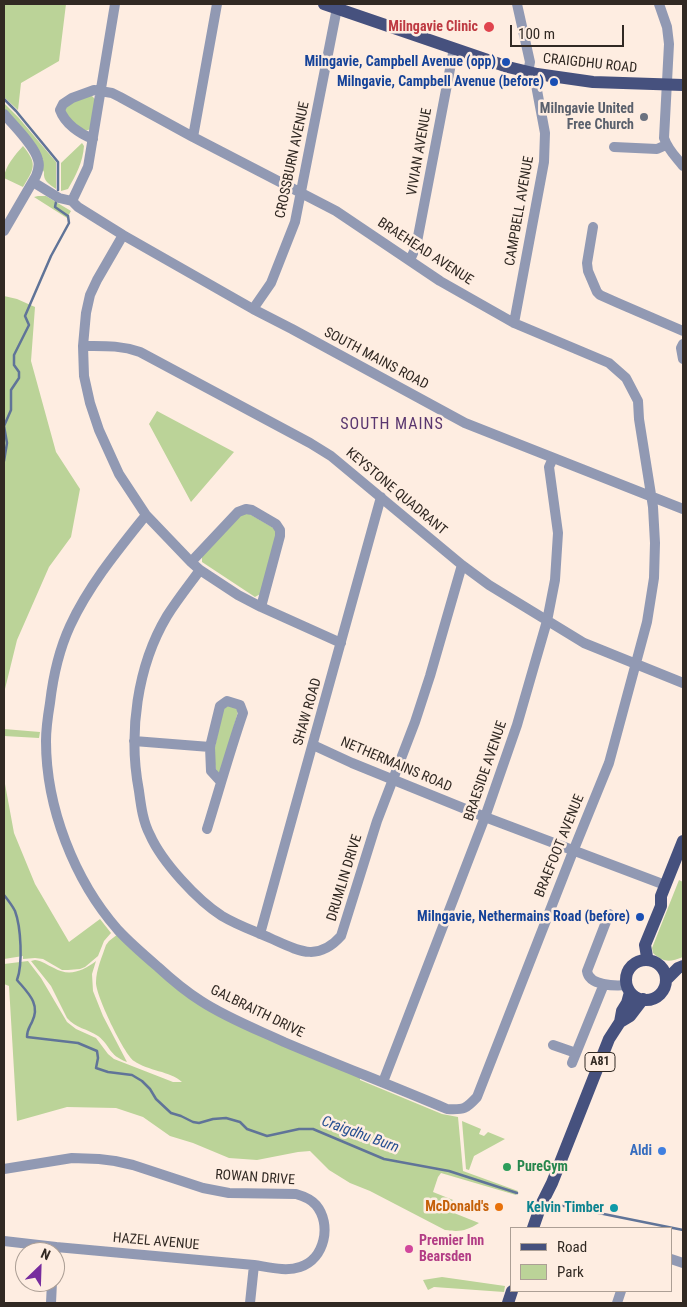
<!DOCTYPE html>
<html>
<head>
<meta charset="utf-8">
<style>
	body { margin:0 }
	#map { position:relative; width:687px; height:1307px; overflow:hidden; background:#feede1; font-family:"Roboto Condensed",sans-serif }
	canvas { display:block }
	.frame { position:absolute; inset:0; border:5px solid #312923; pointer-events:none }
	.legend { position:absolute; left:510px; top:1227px; width:162px; height:65px; box-sizing:border-box; background:#feede1; border:1px solid #ac9f95; margin:0; padding:6px 9px; list-style:none; font-size:15px; color:#312923 }
	.legend li { display:flex; align-items:center; gap:10px; height:25px }
	.legend b { width:25px; border:1px solid #ac9f95 }
	.north { position:absolute; left:15px; top:1242px; width:50px; height:50px; box-sizing:border-box; background:#feede1; border:1px solid #ac9f95; border-radius:50%; rotate:24deg; font-size:14px; font-weight:700; line-height:20px; text-align:center; color:#312923 }
	.north::after { content:''; display:block; margin:auto; width:18px; height:22px; background:#772c9e; clip-path:polygon(50% 0,100% 100%,50% 72%,0 100%) }
	.scale { position:absolute; left:510px; top:25px; width:114px; height:22px; box-sizing:border-box; border:2px solid #312923; border-top:0; padding-left:6px; font-size:15px; line-height:18px; white-space:nowrap; color:#312923; -webkit-text-stroke:4px #feede1; paint-order:stroke }
</style>
</head>
<body>
<div id="map">
<canvas width="687" height="1307"></canvas>
<div class="frame"></div>
<ul class="legend">
<li><b style="height:6px;background:#46517e"></b>Road</li>
<li><b style="height:14px;background:#bbd398"></b>Park</li>
</ul>
<div class="north">N</div>
<div class="scale">100 m</div>
</div>
<script>
const ctx = document.querySelector('canvas').getContext('2d');
ctx.lineJoin = 'round';
function fill(path, color) { ctx.fillStyle = color; ctx.fill(path, 'evenodd'); }
function trace(path, color, width, dash) { ctx.strokeStyle = color; ctx.lineWidth = width; ctx.lineCap = dash ? 'butt' : 'round'; ctx.setLineDash(dash || []); ctx.stroke(path); }
function drawText(font, color, halo, rows, align = 'center') {
  ctx.font = font + ' "Roboto Condensed",sans-serif'; ctx.lineWidth = 5; ctx.setLineDash([]); ctx.textBaseline = 'middle'; ctx.strokeStyle = halo; ctx.fillStyle = color; for (const [text, x, y, turn = 0] of rows) {
    ctx.save(); ctx.translate(x, y); ctx.rotate((+turn || 0) * Math.PI / 180); ctx.textAlign = isNaN(turn) ? turn : align; if (halo) ctx.strokeText(text, 0, 0); ctx.fillText(text, 0, 0); ctx.restore();
  }
}
fill(new Path2D(`
	M4 4H66L59 61 21 83 18 110 4 97Z
	M87 95 92 96 95 99 91 129 82 132 65 115V106Z
	M4 103 18 117 56 162V189C49 184 43 181 44 172L4 110Z
	M82 143 84 146C83 162 76 175 68 189L61 191V163Z
	M23 146C38 164 34 169 23 187L4 178C5 166 15 155 23 146Z
	M38 196H46L71 211 67 218 34 197Z
	M4 296 17 299 35 307 31 361 56 452 80 489 71 537 49 567 17 640 4 693V705Z
	M157 411 234 452 191 502 149 424Z
	M246 512 277 530 262 593 255 597 202 562V556L241 514Z
	M224 705 239 708 221 772 217 773 213 756Z
	M4 729 40 732 39 738 4 736Z
	M4 768 5 784 14 833 35 884 69 942 100 919 111 933 104 941 98 956 85 967 80 969 68 970H62L43 959 35 958 23 959V956L4 959Z
	M679 880 683 882V957C670 962 664 963 653 953L652 948Z
	M118 934 183 993 360 1078V1080L442 1114 458 1117 463 1171 518 1191 516 1195 441 1173 438 1177 433 1192 453 1200 449 1211 479 1223C466 1231 460 1232 445 1230L370 1191 350 1183 329 1170 310 1151 298 1152 257 1160 229 1158 193 1143 170 1136 143 1117 116 1108 67 1107 17 1121 9 986 4 984V964L28 961 41 978 67 1022 76 1029 96 1038 108 1054 114 1059 173 1082H182C170 1071 148 1071 134 1061 124 1054 95 994 96 982 96 970 102 957 106 945L109 941Z
	M35 960C43 961 47 965 54 968 69 977 83 971 96 961L92 974 93 991 103 1016 127 1062C108 1055 111 1046 98 1036 88 1029 75 1028 67 1018L51 986 31 961Z
	M462 1121 481 1129 479 1134 484 1136 488 1132 505 1139 474 1156 469 1170 466 1169Z
	M442 1277 505 1286 504 1292 434 1287 428 1290 423 1280Z`), '#bbd398');
trace(new Path2D(`
	M4 99 16 111 58 162V190
	M4 461 7 443 4 426 11 410V390L19 378V372L14 365V355L29 325 25 316 51 256 69 223 68 216 55 207 56 202
	M4 895C8 900 12 905 15 911 21 927 23 964 17 980 28 993 41 1004 32 1022 29 1028 27 1030 27 1037L78 1043 97 1051 98 1058 96 1068 108 1072 132 1075 142 1081 150 1089 156 1099 171 1113 181 1116 193 1122 199 1123 213 1119 226 1118 240 1122 247 1129 267 1136 299 1129H313L384 1159 449 1171 517 1193
	M554 1204 683 1230`), '#607498', 2.5);
trace(new Path2D(`
	M517 4 530 62 528 72
	M659 4 667 27 669 44 664 138C668 150 676 157 683 166
	M4 114C14 126 35 146 38 160 40 166 38 171 36 176L4 231
	M193 137 217 4
	M93 139C80 134 65 124 60 110L63 104 72 98 94 90 112 93 120 97 193 137 336 211 440 281 514 323 609 363 626 378 638 401 639 419 653 507 655 543 654 578 647 622 609 763 572 854 477 1097C466 1109 464 1110 447 1109 393 1086 338 1065 284 1042 256 1029 227 1018 201 1001 185 991 171 979 158 967 144 955 130 943 118 930 74 880 46 807 46 741 46 728 48 715 50 703 53 677 59 650 70 626 89 585 118 550 146 515
	M614 147 657 149 666 145
	M33 182 59 198 72 201
	M72 201 78 207 123 235 253 309 292 329 465 423 683 509
	M72 201 88 167 115 4
	M593 227 587 263 588 271 597 292 600 295 618 303 683 331
	M123 235 97 280 90 295 86 313 83 346 84 376 90 403 99 430 119 474 146 515 191 562 200 570 238 595 261 607 341 643
	M410 260 416 247 454 48
	M253 309 271 283 295 222 337 8
	M514 323 544 162 545 133 536 85 537 74
	M683 344 681 348 683 359
	M83 346C104 346 120 345 140 352L310 443 331 456 462 565 489 585 584 643 683 683
	M191 562 238 512 246 509 252 510 276 524 280 530V536L261 607
	M200 570C189 585 177 600 167 616 137 666 128 734 139 791 141 806 143 822 150 835 162 862 197 900 222 916 237 925 254 931 270 938 297 950 317 963 341 936L377 821 415 722 430 676 462 565
	M134 741 210 747
	M313 745 352 763 485 817 665 885
	M207 829C219 790 230 751 243 713L240 705 227 701 220 706 210 747 211 771 221 782
	M609 914 587 971C589 986 615 986 627 985
	M260 934 381 497
	M553 1045 576 1053
	M572 1063 604 984
	M383 1082 485 817 517 725 547 621 555 580 558 533 549 467 553 458
	M4 1169 72 1158 99 1159 115 1161 133 1165 203 1188 229 1193 296 1194C303 1196 311 1199 316 1205 332 1224 325 1259 300 1267 286 1272 268 1267 254 1265L250 1303
	M4 1241 56 1247 55 1255
	M56 1247 254 1265
	M671 1259 683 1263
	M51 1303 52 1282
	M617 1303 621 1291`), '#9199b3', 10);
trace(new Path2D(`
	M324 4 508 67 537 74 593 82 683 85
	M649 960 647 957 645 945 661 906V896L683 841
	M626 980a20 20 0 1 1 40 0a20 20 0 1 1-40 0Z
	M666 980 678 968 683 966
	M620 1022 630 1016 643 999
	M533 1228 541 1205 552 1183 609 1039 620 1022 622 1011 627 1003 630 992
	M508 1303 512 1291`), '#46517e', 12);
for (const [x, y, r, color] of [
	[489,27,6,"#e0444e"],
	[506,62,5,"#1a4fb4"],
	[554,82,5,"#1a4fb4"],
	[644,117,5,"#6b7280"],
	[640,917,5,"#1a4fb4"],
	[662,1151,5,"#3f7fe0"],
	[507,1167,5,"#2e9e5b"],
	[499,1207,5,"#e8710a"],
	[614,1208,5,"#0f9aa8"],
	[409,1249,5,"#d1479c"]
]) { const dot = new Path2D(); dot.arc(x, y, r, 0, 2 * Math.PI); ctx.fillStyle = color; ctx.fill(dot); trace(dot, '#feede1', 2); }
for (const [x, y, w] of [
	[600,1062,30]
]) { const box = new Path2D(); box.roundRect(x - w / 2, y - 9.5, w, 19, 4); ctx.fillStyle = '#feede1'; ctx.fill(box); trace(box, '#312923', 1); }
drawText('bold 12px', '#312923', null, [
	["A81",600,1062]
]);
drawText('bold 14px', '#be3a42', '#feede1', [
	["Milngavie Clinic",478,27]
], 'right');
drawText('bold 14px', '#164399', '#feede1', [
	["Milngavie, Campbell Avenue (opp)",496,62],
	["Milngavie, Campbell Avenue (before)",544,82],
	["Milngavie, Nethermains Road (before)",630,917]
], 'right');
drawText('14px', '#312923', '#feede1', [
	["CRAIGDHU ROAD",590,64,6],
	["VIVIAN AVENUE",420,152,-80],
	["CROSSBURN AVENUE",293,160,-78],
	["CAMPBELL AVENUE",520,211,-80],
	["BRAEHEAD AVENUE",425,252,33],
	["SOUTH MAINS ROAD",376,359,28],
	["KEYSTONE QUADRANT",396,492,40],
	["SHAW ROAD",308,712,-74],
	["NETHERMAINS ROAD",396,765,23],
	["BRAESIDE AVENUE",486,771,-71],
	["BRAEFOOT AVENUE",560,846,-68],
	["DRUMLIN DRIVE",345,878,-73],
	["GALBRAITH DRIVE",257,1012,26],
	["ROWAN DRIVE",255,1178,4],
	["HAZEL AVENUE",156,1242,5]
]);
drawText('bold 14px', '#5b616d', '#feede1', [
	["Milngavie United",634,109],
	["Free Church",634,125]
], 'right');
drawText('bold 14px', '#366cbe', '#feede1', [
	["Aldi",652,1151]
], 'right');
drawText('bold 14px', '#27864d', '#feede1', [
	["PureGym",517,1167]
], 'left');
drawText('bold 14px', '#c56008', '#feede1', [
	["McDonald's",489,1207]
], 'right');
drawText('bold 14px', '#0d838f', '#feede1', [
	["Kelvin Timber",604,1208]
], 'right');
drawText('bold 14px', '#b23c85', '#feede1', [
	["Premier Inn",419,1241],
	["Bearsden",419,1257]
], 'left');
drawText('italic 15px', '#285092', '#feede1', [
	["Craigdhu Burn",360,1135,20]
]);
ctx.letterSpacing = '1px';
drawText('16px', '#59366f', '#feede1', [
	["SOUTH MAINS",392,425]
]);
ctx.letterSpacing = '0px';
</script>
</body>
</html>
